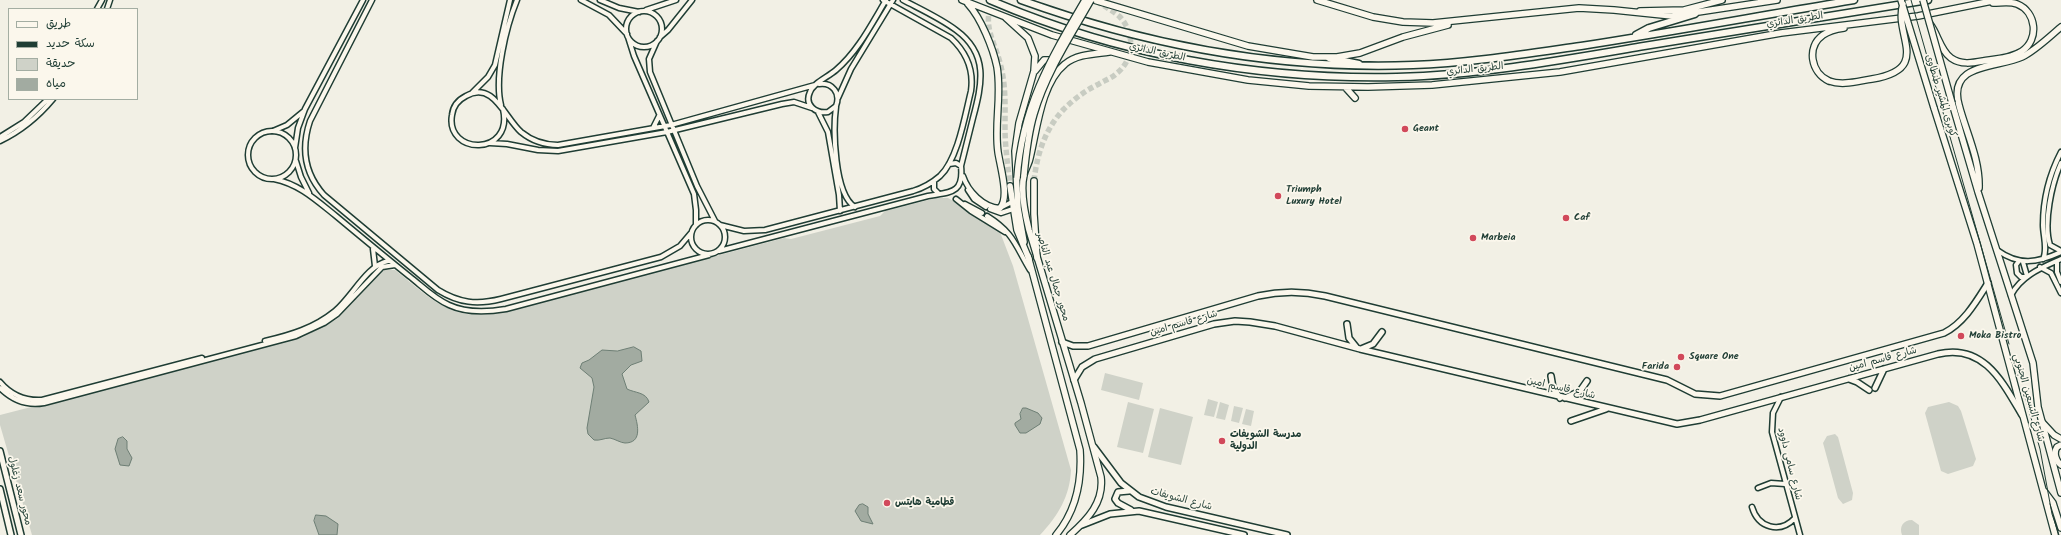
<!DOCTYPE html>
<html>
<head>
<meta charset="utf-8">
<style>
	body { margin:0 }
	#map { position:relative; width:2061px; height:535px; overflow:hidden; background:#f2f0e5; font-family:Kalam,"Playpen Sans Arabic",sans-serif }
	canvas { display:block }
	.legend { position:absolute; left:8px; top:8px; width:130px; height:92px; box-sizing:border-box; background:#fbf7ec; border:1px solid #a3ada2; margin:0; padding:5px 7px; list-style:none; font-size:12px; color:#1f3d34 }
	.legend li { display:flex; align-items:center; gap:8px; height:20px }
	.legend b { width:20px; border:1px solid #a3ada2 }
</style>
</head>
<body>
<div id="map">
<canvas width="2061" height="535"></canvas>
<ul class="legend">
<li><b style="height:5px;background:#fbf7ec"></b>طريق</li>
<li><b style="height:5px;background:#1f3d34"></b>سكة حديد</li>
<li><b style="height:11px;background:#cfd2c8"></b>حديقة</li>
<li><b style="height:11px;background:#a2aba1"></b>مياه</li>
</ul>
</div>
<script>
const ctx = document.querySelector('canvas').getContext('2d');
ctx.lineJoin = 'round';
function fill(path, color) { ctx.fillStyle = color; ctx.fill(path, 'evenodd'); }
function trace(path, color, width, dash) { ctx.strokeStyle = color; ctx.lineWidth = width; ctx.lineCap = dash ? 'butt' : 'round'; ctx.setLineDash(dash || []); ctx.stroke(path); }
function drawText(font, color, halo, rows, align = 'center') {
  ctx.font = font + ' Kalam,"Playpen Sans Arabic",sans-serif'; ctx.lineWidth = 3.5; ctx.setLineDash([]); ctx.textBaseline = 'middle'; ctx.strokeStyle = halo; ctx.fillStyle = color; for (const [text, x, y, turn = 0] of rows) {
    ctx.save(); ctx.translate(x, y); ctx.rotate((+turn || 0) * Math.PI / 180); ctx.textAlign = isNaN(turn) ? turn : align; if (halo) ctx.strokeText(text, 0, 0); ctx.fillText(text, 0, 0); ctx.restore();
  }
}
fill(new Path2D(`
	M936 198H948L980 215 1000 232 1013 266 1071 470C1070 496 1058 516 1040 535H32L0 425V415L303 337 337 319 384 270H395C417 287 439 310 467 314 477 316 488 314 499 313L784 238 791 239 880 216 885 211Z
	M1105 373 1143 383 1139 400 1101 390Z
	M1208 399 1218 402 1214 417 1204 415Z
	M1128 402 1154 409 1143 453 1117 447Z
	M1220 402 1229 405 1225 420 1216 418Z
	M1949 402 1958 406 1961 411 1976 459 1973 466 1948 474 1941 471 1925 413 1928 407Z
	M1234 406 1243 408 1239 423 1231 421Z
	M1160 408 1193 417 1181 465 1148 457Z
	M1246 409 1254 411 1251 426 1242 424Z
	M1835 434 1838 437 1853 493 1852 500 1843 504 1838 498 1823 443 1827 436Z
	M1912 520 1919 525V535H1902C1899 527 1903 520 1912 520Z`), '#cfd2c8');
const water = new Path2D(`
	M634 347 641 351 642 361 631 365 622 374 627 389C635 393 646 392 649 402L635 415C638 426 642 443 625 443 621 443 615 439 610 438 604 438 600 441 594 440L588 434 587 428 594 387 592 378 580 368 582 363 589 360 602 350 617 351Z
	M1023 408H1026L1038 413 1042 418 1040 424 1026 433H1020L1015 425V423L1021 419 1020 414Z
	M123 437 127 441V449L132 458 129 466 120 465 115 449 118 439Z
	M863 504 868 507V514L873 524 861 521 855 511 859 505Z
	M316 515 326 516 338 524 337 535H319L314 521Z`);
fill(water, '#a2aba1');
trace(water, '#6e7f75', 1);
trace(new Path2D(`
	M994 0C980 24 996 43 1001 67 1006 87 1005 107 1005 128 1005 147 1008 167 1010 186
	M1034 181C1037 154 1045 129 1064 109 1074 99 1086 90 1099 84 1105 80 1112 78 1117 73 1135 59 1135 32 1119 16 1113 11 1106 7 1099 3`), '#c8ccc2', 5.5, [5.5, 3]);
const tertiary = new Path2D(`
	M372 0 310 121C301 148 304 173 324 195L438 290C459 303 477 305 501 299L661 257 680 246 691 233
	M581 0 609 15 627 34
	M600 0 619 8 639 12
	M97 9 102 0
	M107 9 110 0
	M646 10 676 0
	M626 29a18 18 0 1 1 36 0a18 18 0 1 1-36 0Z
	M628 37 634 56 694 194 696 210V225
	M660 37 668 30 692 0
	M657 41 649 59 650 72 697 186 715 221
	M819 84C832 82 841 93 836 106L828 112C816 114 804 105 810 92 813 83 828 77 836 70 858 51 871 25 886 0
	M472 93 488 77 495 65 510 0
	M838 98 851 69 893 0
	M501 105C494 77 506 27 517 0
	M836 107C833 129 834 194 855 207
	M503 109C514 157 445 155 452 115 453 106 458 100 466 96 493 80 505 118 521 132 532 141 544 145 558 145L671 125 815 85
	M818 112 828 132 839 195 840 211
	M653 128 659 116
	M273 131 287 125 304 111
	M248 155a24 24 0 1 1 48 0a24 24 0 1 1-48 0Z
	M0 137 24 122 48 99
	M0 141C21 131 38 117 53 99
	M490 143 507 144 538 150 558 151 667 132 782 104 794 102 812 108
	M295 148 298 128 305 109 363 0
	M296 161 301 177 309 193
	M2061 163C2052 183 2043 223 2050 245L2061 251
	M949 164 956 163 961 166
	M963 176C968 191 983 207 1000 208L1012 202
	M274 179C299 184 316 200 336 216 360 236 384 256 409 276 422 286 433 298 449 305 466 313 488 312 506 309L709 255
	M934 181V189L939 194
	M968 190 974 199 986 207
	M956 199 971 211 1005 232
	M965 204 982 213
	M990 209 1001 213 1013 209
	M987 216C1014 233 1015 245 1030 270
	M691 237a17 17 0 1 1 34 0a17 17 0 1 1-34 0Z
	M720 225 744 231 765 230 913 191C923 188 932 183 940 176 958 159 965 115 971 91 974 70 966 52 951 38L883 0
	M373 249 375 266
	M1997 250C2019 266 2037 263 2061 252
	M719 251 928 196C950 192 964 194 961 166 965 150 969 134 973 118 982 84 989 54 956 30 940 18 920 9 903 0
	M2043 259C2048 249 2043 236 2043 225 2043 199 2049 175 2061 152
	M2019 261 2016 265 2017 273 2021 277H2026
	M2057 261V272L2061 282
	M2023 262 2027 276
	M2040 267 2051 273 2061 293
	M2011 295C2022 275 2041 268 2061 259
	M265 341C291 335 314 328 335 311 352 297 367 265 388 261
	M0 382C11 395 25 401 42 400L202 358
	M0 388C12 400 27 406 44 403L296 336 324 323 337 314 382 267 395 265
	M1781 397 1773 413 1772 432 1800 535
	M1758 488 1771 483 1785 484
	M1752 507C1758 528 1780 534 1795 518`);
const secondary = new Path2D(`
	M1347 324 1349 338 1357 348
	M1062 342 1073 346H1088L1258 296C1281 291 1302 291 1325 296L1667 380 1695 394 1720 396 1944 333C1964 323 1976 302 1988 283
	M1361 349 1373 344 1382 332
	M1551 376 1553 388 1560 398
	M1849 379 1857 382 1869 390
	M1074 380 1082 367 1095 359 1214 324 1235 321 1250 322 1275 326 1360 349 1677 424 1700 420 1938 354C1984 343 2003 383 2022 415
	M1875 388 1884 369
	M1565 398 1580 391 1587 381
	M1571 421 1606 409
	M1094 447 1121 483 1139 497 1166 507 1287 535
	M0 451 21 535
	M0 489 11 535
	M1129 491 1118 492 1115 499 1118 503 1131 510
	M1082 525 1110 514 1139 511 1244 535`);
const primary = new Path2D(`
	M1006 18 1028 38 1035 56 1034 71 1019 123 1015 151 1018 208 1024 242
	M1035 71 1044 60H1050L1054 63
	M1028 256 1080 450C1082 480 1076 511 1056 535
	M2042 422 2054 435 2061 439
	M2061 445 2057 447C2053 453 2056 461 2061 465
	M1070 535C1088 519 1104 502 1101 477L1081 403 1029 230C1025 214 1020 192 1024 175 1025 169 1029 164 1030 158 1037 130 1041 83 1065 64 1077 54 1094 54 1109 52`);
const trunk = new Path2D(`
	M962 0 1052 35 1148 62 1248 80 1309 86 1368 87 1432 85 1560 72 1781 33 1918 16 1997 0
	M1094 0 1248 46 1313 57H1337L1360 53 1403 37 1448 25
	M1317 0 1373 17 1403 22 1433 23 1579 8 1614 10 1672 16 1777 0
	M968 4C981 18 993 48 997 67 1002 96 994 123 998 152 1000 166 1010 198 1000 208
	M1640 11 1684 10 1722 0
	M1930 24C1938 34 1940 50 1951 58 1961 65 1972 63 1983 61 1996 59 2011 58 2022 51 2039 40 2037 12 2017 4 2009 1 2002 3 1993 3
	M1829 81C1811 73 1806 47 1823 35 1830 30 1837 29 1844 28
	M1345 87 1355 98
	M1952 103 1978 192 2033 363 2038 407 2061 493
	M1934 108 1977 244 2055 535
	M1034 181V214L1037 258
	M1010 186 1017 230 1029 259
	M1979 188C1980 159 1966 132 1959 105 1947 62 1999 68 2022 57 2036 50 2049 37 2061 27
	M2044 491 2053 503 2061 528`);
const motorway = new Path2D(`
	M990 0C1117 55 1259 80 1397 77 1480 75 1562 60 1644 46 1739 30 1834 15 1928 0
	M1021 0C1148 46 1278 70 1413 65 1469 63 1525 54 1581 46 1672 32 1763 15 1854 0
	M1636 35 1649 28 1695 14
	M1329 58 1359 64`);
trace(tertiary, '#1f3d34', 7);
trace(secondary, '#1f3d34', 8);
trace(primary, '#1f3d34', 8);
trace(trunk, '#1f3d34', 8);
trace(motorway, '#1f3d34', 9);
trace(tertiary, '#fbf7ec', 4);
trace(secondary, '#fbf7ec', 5);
trace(primary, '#fbf7ec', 5.5);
trace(trunk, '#fbf7ec', 5.5);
trace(motorway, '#fbf7ec', 6);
trace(new Path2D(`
	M1911 0 2009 344
	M2023 390 2040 449 2052 514 2059 535`), '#1f3d34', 1);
const primaryBridge = new Path2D(`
	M1024 175C1026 154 1028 134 1034 114 1046 73 1070 37 1091 0
	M1017 178C1022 107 1050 60 1085 0`);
const trunkBridge = new Path2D(`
	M1901 0 1934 108
	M1923 0 1952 103
	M1829 81C1843 86 1858 81 1872 79 1933 69 1893 35 1903 4`);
trace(primaryBridge, '#1f3d34', 8, []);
trace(trunkBridge, '#1f3d34', 8, []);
trace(primaryBridge, '#fbf7ec', 5.5);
trace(trunkBridge, '#fbf7ec', 5.5);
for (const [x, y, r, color] of [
	[1405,129,4,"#d1495b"],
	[1278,196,4,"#d1495b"],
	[1566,218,4,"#d1495b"],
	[1473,238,4,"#d1495b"],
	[1961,336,4,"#d1495b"],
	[1681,357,4,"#d1495b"],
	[1677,367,4,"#d1495b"],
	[1222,441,4,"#d1495b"],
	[887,503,4,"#d1495b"]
]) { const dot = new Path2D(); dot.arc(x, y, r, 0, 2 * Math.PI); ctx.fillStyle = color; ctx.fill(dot); trace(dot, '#fbf7ec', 1.5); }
drawText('10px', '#1f3d34', '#fbf7ec', [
	["الطريق الدائري",1795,21,-9],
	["الطريق الدائري",1157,53,12],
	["الطريق الدائري",1475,70,-6],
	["كوبرى المشير طنطاوى",1940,96,73],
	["محور جمال عبد الناصر",1052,277,73],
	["شارع قاسم امين",1184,324,-16],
	["شارع قاسم امين",1883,360,-15],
	["شارع قاسم امين",1561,389,13],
	["شارع التسعين الجنوبي",2028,398,74],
	["شارع سامى داوود",1789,464,76],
	["محور سعد زغلول",19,491,76],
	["شارع الشويفات",1181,500,15]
]);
drawText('bold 10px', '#1f3d34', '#fbf7ec', [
	["Geant",1413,129],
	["Triumph",1286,190],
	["Luxury Hotel",1286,202],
	["Caf",1574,218],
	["Marbeia",1481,238],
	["Moka Bistro",1969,336],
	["Square One",1689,357],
	["Farida",1669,367,"right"],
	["مدرسة الشويفات",1230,435],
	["الدولية",1230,447],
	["قطامية هايتس",895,503]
], 'left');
</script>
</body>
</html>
